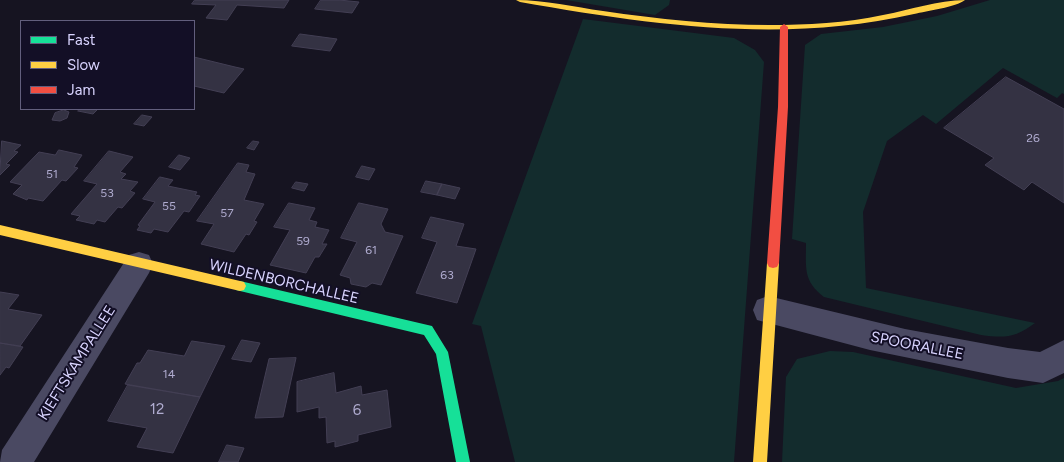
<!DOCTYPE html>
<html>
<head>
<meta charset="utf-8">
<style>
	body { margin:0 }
	#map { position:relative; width:1064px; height:462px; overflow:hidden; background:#161421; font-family:Figtree,sans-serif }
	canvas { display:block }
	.legend { position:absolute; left:20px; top:20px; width:175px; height:90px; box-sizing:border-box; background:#130f26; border:1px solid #625e7d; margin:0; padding:6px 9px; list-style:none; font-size:15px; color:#d9d4ff }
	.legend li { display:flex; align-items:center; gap:10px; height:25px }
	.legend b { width:25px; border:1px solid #625e7d }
</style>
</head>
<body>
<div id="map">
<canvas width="1064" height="462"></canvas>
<ul class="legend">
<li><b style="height:6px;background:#16e098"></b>Fast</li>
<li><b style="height:6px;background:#ffcf43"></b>Slow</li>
<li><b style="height:6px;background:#f24e42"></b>Jam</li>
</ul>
</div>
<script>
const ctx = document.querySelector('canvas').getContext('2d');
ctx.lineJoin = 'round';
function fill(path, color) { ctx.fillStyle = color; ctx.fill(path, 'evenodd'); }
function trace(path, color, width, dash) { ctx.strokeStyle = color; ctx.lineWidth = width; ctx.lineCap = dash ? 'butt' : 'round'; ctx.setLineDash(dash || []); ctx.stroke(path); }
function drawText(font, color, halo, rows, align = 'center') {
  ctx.font = font + ' Figtree,sans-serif'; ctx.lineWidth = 4; ctx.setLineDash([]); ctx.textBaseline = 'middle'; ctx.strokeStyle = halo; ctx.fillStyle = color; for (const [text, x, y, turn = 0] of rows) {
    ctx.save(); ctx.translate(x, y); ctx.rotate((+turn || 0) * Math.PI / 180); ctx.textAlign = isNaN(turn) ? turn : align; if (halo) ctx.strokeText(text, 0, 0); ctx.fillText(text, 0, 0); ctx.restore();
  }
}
fill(new Path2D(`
	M566 0H670L669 5 655 15Z
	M990 0H1064V94L1062 93 1057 98 1003 68 936 124 923 115 887 141 863 212 866 288 1035 323C1015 338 1005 338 981 335L824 297C803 281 806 268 806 243L792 239 805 45 821 34 883 27 937 16Z
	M583 19 734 38 755 50 764 62 734 462H515L481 326 472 324Z
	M830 351 853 352 1016 388 1058 381 1064 378V462H782L786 377 797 359Z`), '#132c2d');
const building = new Path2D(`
	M195 0H289L284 8 237 5 227 20 206 18 216 5 192 4Z
	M321 0H339L359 2 352 13 315 9Z
	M300 34 337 39 330 51 292 46Z
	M194 57 235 67 244 69 224 93 194 86Z
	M1006 77 1064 109V203L1032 182 1024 190 985 165 994 158 944 128Z
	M80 109H98L93 114 78 111Z
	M64 110 69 112 67 118 60 121 52 120 55 113Z
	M142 115 152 117 144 126 134 124Z
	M2 141 21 145 14 151 18 152 6 164 10 165 0 175Z
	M253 141 259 142 254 150 247 148Z
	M59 150 82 155 74 167 78 168 66 181 62 180 43 201 28 198 27 200 13 194 22 185 10 182 39 152 55 155Z
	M109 151 133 157 120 172 126 174 121 179 138 182 130 191 135 193 122 208 118 207 105 222 97 220 94 224 76 220 80 216 71 214 97 184 84 181Z
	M179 155 190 158 180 170 169 167Z
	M238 163 249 165 246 172 255 174 244 200 264 204 254 221 257 222 249 235 246 234 234 252 201 244 214 224 197 221Z
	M362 166 375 169 369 180 356 177Z
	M160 177 173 180 168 186 197 192 195 195 200 196 189 212 184 211 168 232 154 229 151 233 137 230 140 226 138 225 155 202 143 199Z
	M426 181 442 184 437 195 421 192Z
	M296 182 308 184 304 191 292 188Z
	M442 184 460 188 455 199 437 195Z
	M289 203 315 208 309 220 317 222 315 227 329 230 322 244H327L319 257H315L306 273 270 265 290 230 274 227Z
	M359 203 388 209 381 224 385 232 403 236 381 285 372 283 366 287 351 284 350 278 340 275 357 242 341 238Z
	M431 217 464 224 456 246 476 249 457 303 416 293 437 242 422 238Z
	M0 292 19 295 8 309 42 315 20 346 0 343Z
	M242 340 260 343 251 362 232 359Z
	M192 341 225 346 200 397 125 384 137 363H140L148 350 184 356Z
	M0 343 23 347 9 368 6 367 0 375Z
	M296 358 283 417 255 418 269 359Z
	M334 373 336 393 361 386 362 395 387 390 391 427 358 435V441L335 447V441L327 443 326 417 319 418V407L297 412V382Z
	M128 385 200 397 173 453 137 447 147 428 108 421Z
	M227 445 244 448 238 462H219Z`);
fill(building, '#343243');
trace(building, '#433f54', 1);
fill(new Path2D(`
	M139 252 149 255 153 264 149 273 34 462H0L2 450 129 255Z
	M768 296 905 329 1008 348 1040 352 1064 340V373L1043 383 1008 378 870 350 757 320 753 310 757 300Z`), '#4a4962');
fill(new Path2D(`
	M240 281 432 326 448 352 470 462H456L436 354 424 335 240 291 236 290 234 286 236 282Z`), '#16e098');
fill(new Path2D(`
	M516 0C545 0 574 7 603 11 658 19 714 25 769 25 807 25 846 23 883 15 910 10 938 0 965 0 956 7 927 11 914 14 783 44 651 25 520 2Z
	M0 225 240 281 244 282 246 286 244 290 240 291 0 235Z
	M773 258 777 259 779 263 767 462H753L767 263 769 259Z`), '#ffcf43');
fill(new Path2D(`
	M784 24 788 27V107L779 263 777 267 773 268 769 267 767 263 778 107 780 27Z`), '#f24e42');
drawText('12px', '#b0acd0', null, [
	["26",1033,138],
	["51",52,174],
	["53",107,193],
	["55",169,206],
	["57",227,213],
	["59",303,241],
	["61",371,250],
	["63",447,275],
	["14",169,374]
]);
drawText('15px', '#d9d4ff', '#130f26', [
	["WILDENBORCHALLEE",284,282,13],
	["SPOORALLEE",917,346,11],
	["KIEFTSKAMPALLEE",77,363,-58]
]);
drawText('15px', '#b0acd0', null, [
	["12",157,410],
	["6",357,411]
]);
</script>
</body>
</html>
